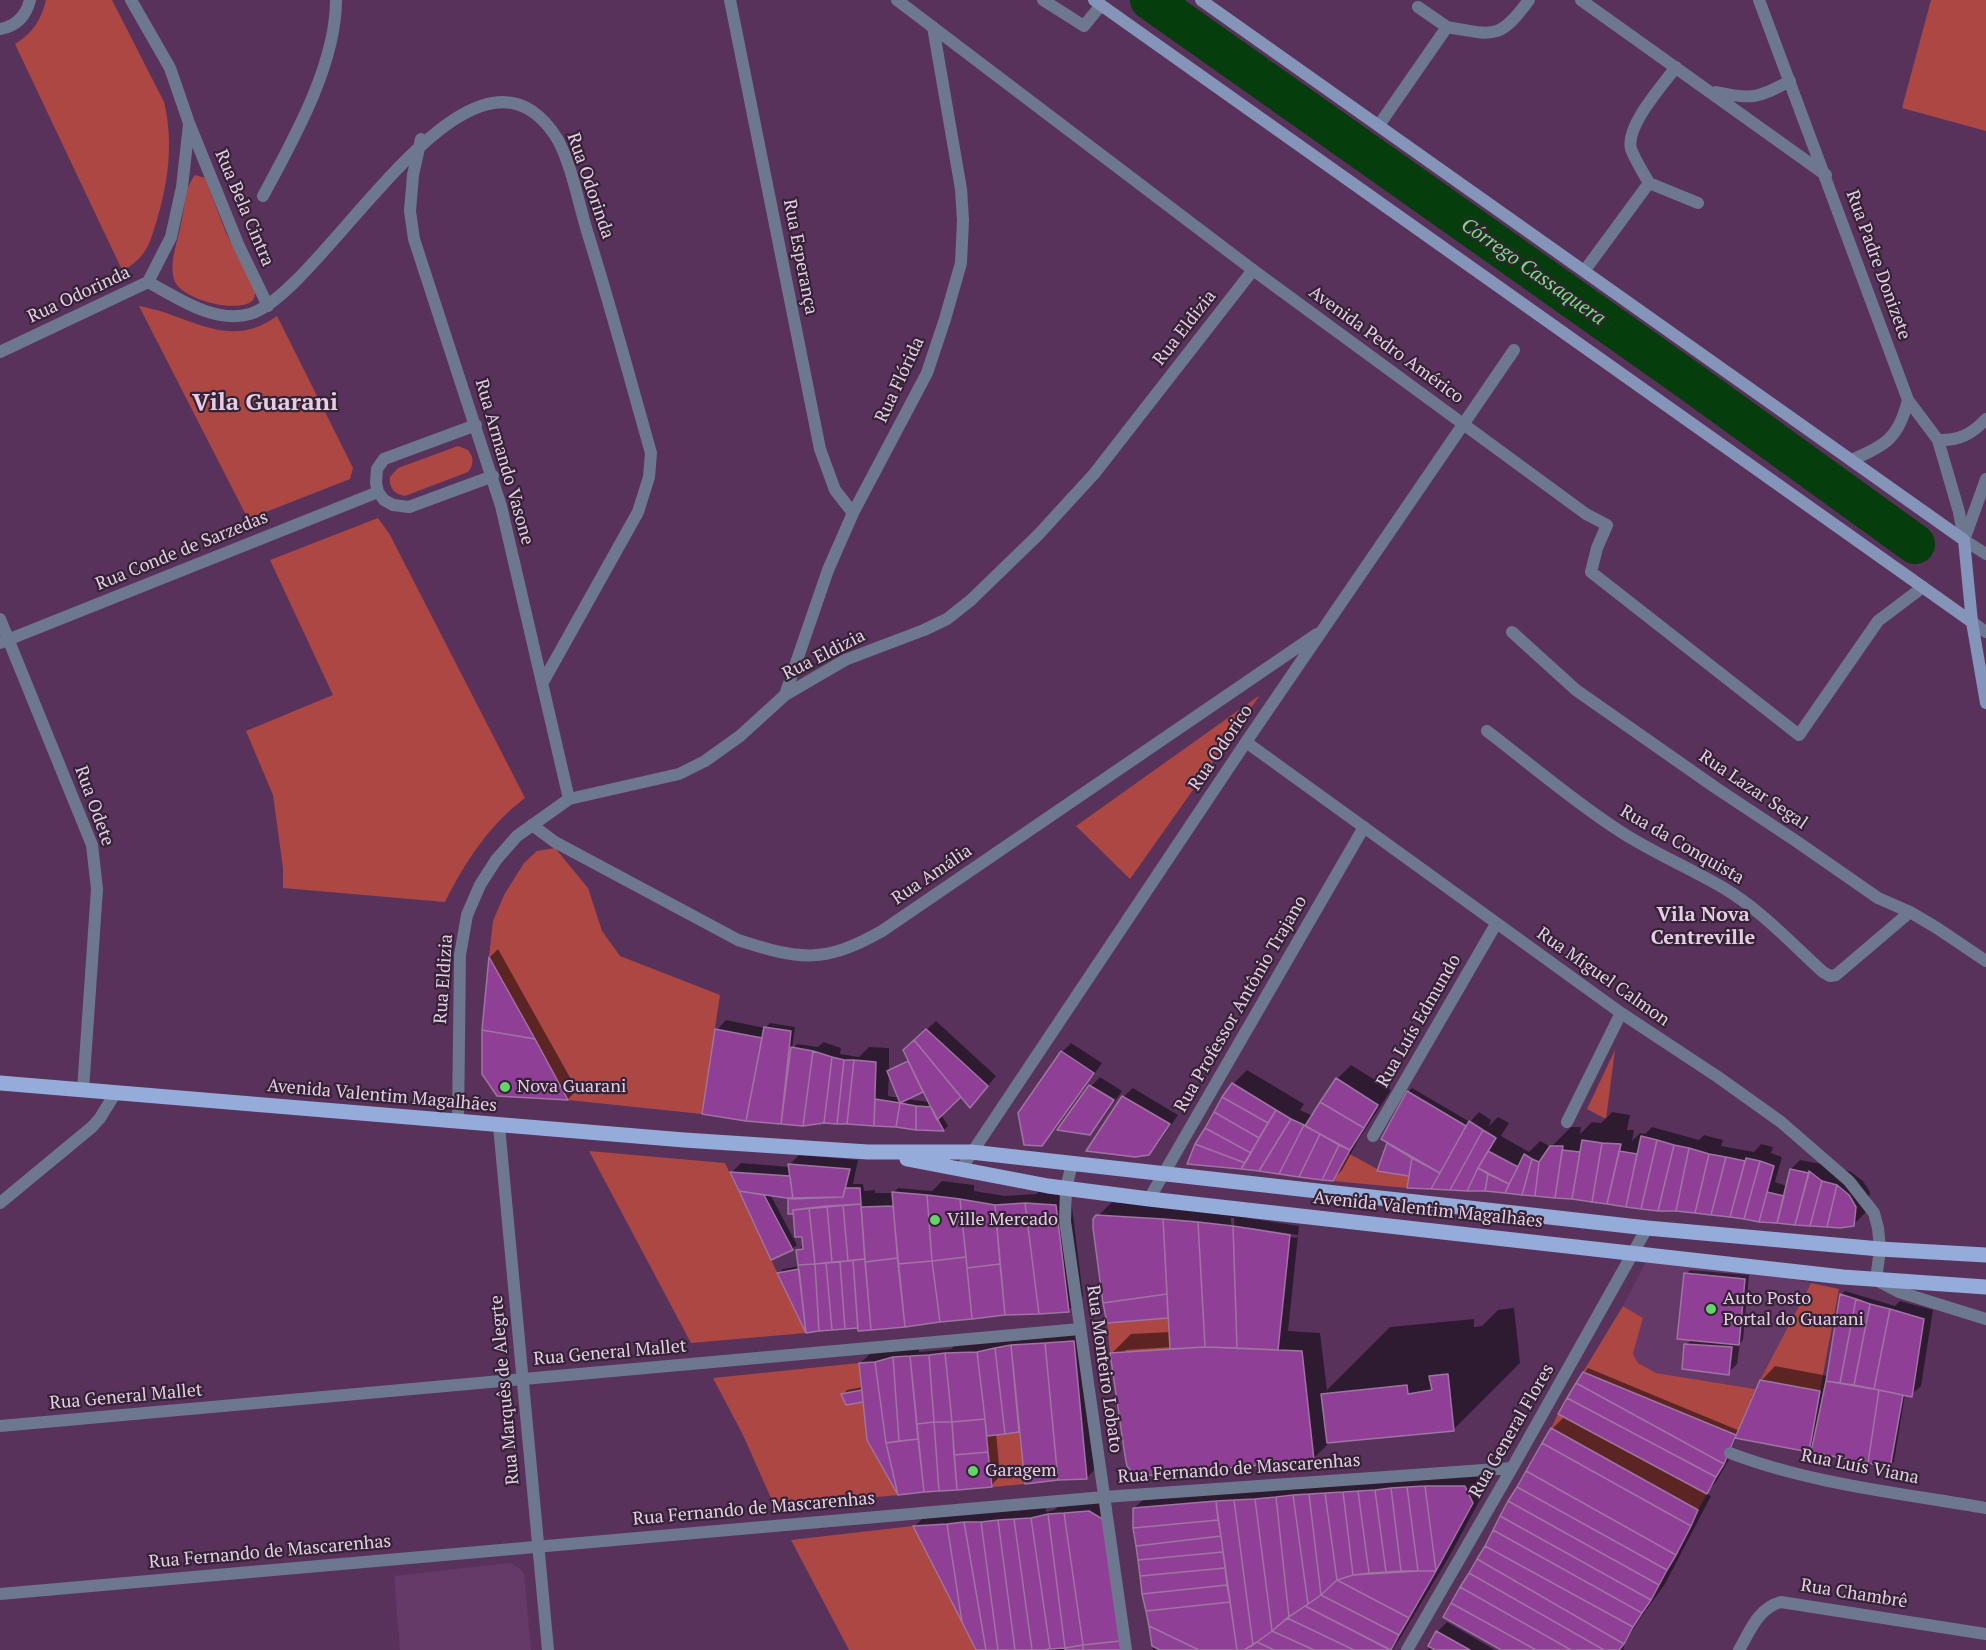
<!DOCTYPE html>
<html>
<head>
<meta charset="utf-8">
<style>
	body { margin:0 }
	canvas { display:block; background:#59325b }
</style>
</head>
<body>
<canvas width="1986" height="1650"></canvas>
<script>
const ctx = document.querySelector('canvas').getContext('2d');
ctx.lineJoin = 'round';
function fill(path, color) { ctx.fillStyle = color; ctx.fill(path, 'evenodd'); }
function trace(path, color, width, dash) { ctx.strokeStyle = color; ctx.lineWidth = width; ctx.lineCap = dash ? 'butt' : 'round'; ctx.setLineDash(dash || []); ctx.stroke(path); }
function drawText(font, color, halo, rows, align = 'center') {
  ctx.font = font + ' "PT Serif",serif'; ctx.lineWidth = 4.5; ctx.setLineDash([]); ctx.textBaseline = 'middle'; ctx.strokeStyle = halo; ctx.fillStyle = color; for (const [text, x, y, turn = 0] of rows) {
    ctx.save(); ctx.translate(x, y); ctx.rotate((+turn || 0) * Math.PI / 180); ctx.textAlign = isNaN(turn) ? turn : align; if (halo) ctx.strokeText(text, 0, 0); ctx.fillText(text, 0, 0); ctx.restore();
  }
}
fill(new Path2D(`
	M1646 1262 1786 1278 1811 1283 1755 1389 1656 1373 1638 1363 1633 1355 1643 1318 1623 1306Z
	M510 1563 519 1568 524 1574 531 1650H400L394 1576Z`), '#653968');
fill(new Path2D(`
	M46 0H112L164 102C174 143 168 184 156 223 153 232 151 241 146 249 141 259 131 265 123 272L15 44C33 33 41 20 46 0Z
	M1931 0H1986V131L1902 108Z
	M195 175 205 178 226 233 255 288C255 292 256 297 252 301 236 314 179 299 174 279 169 262 178 241 181 224 185 208 184 189 195 175Z
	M139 306C188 314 229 352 277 316L353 468 350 479 248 519Z
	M458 446 468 450C474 457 474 465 468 472L405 496C394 494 389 488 390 477L398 468Z
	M378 518 390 535 525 798C489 825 465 862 445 902L283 888V868L273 795 246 731 333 695 270 560Z
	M1260 695 1130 879 1076 826Z
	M555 848 588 888 602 931 620 956 720 995 702 1114 568 1100 489 957 493 921 504 895 524 863 537 851Z
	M1615 1050 1606 1119 1587 1109Z
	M589 1151 725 1163 806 1333 691 1343Z
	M1348 1153 1377 1169V1171L1409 1176 1407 1188 1333 1181Z
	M1811 1283 1839 1289 1820 1391 1760 1380Z
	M1623 1306 1643 1318 1633 1354 1638 1363 1656 1373 1755 1389 1736 1435 1583 1372Z
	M1168 1318 1170 1349 1110 1353 1107 1323Z
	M859 1363 861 1389 841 1395 846 1404 863 1401 867 1440 898 1495 775 1507 743 1435 713 1378Z
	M1558 1414 1707 1494 1698 1510 1551 1428Z
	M1019 1432 1025 1484 992 1487 987 1436Z
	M913 1526 976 1650H849L791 1540Z`), '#ac4743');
fill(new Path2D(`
	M498 949 577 1090 568 1099 498 1094 483 1031 490 957Z
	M726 1020 765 1028 770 1023 795 1027 792 1049 797 1044 818 1047 823 1042 841 1048 840 1054 859 1057 869 1047 889 1048V1071L909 1059 914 1041 936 1021 996 1076 979 1097 961 1095 941 1114 948 1126 944 1130 824 1122 803 1125 747 1119 717 1030ZM889 1072 900 1098 888 1096ZM924 1089 930 1102 905 1099 922 1091Z
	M1071 1043 1102 1063 1051 1135 1041 1145 1062 1052Z
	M1351 1065 1391 1090 1359 1139 1342 1170 1332 1180 1260 1169 1233 1084 1247 1070 1304 1104 1300 1110 1313 1116 1337 1079Z
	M1100 1077 1122 1091 1099 1124 1090 1133 1091 1086Z
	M1133 1088 1178 1115 1158 1144 1149 1154 1123 1097Z
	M1412 1088 1470 1122 1479 1112 1491 1120 1489 1126 1498 1117 1509 1123 1501 1136 1529 1152 1540 1141 1551 1147 1571 1127H1581L1580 1134 1592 1122 1601 1123 1612 1112 1630 1115 1627 1130H1634L1632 1141 1640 1133 1645 1134 1652 1127 1699 1140 1704 1135 1723 1140 1721 1146 1754 1152 1761 1144 1773 1147 1771 1153 1782 1157 1775 1182 1787 1186 1791 1169 1800 1160 1838 1167 1851 1172 1863 1181 1870 1192 1867 1211 1853 1225 1744 1218 1505 1191 1379 1170 1408 1092Z
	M799 1155 858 1160 853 1184H863L864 1191 875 1190V1193H893L898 1188 932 1191 942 1181 974 1185V1191L1005 1196 1036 1194 1041 1189 1070 1191 1083 1296 1068 1311 859 1326 779 1273 783 1269 800 1266 797 1251 804 1244 794 1210 792 1212 791 1197 770 1194 797 1245 792 1249 772 1258 732 1172 741 1163 790 1167V1164Z
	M1112 1202 1247 1212V1218L1299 1226 1288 1331 1320 1333 1327 1390 1390 1327 1474 1319V1327L1482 1326 1498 1310 1514 1308 1520 1363 1453 1430 1331 1441 1314 1458 1112 1353 1131 1334 1171 1332 1170 1314 1167 1317 1094 1220ZM1231 1218H1234L1238 1329H1235ZM1247 1227 1298 1235 1297 1238 1247 1230ZM1172 1347V1350L1126 1353 1125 1350Z
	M1690 1270 1749 1275 1743 1340 1740 1343 1737 1364 1728 1373 1686 1345 1692 1339 1686 1274Z
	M1845 1291 1895 1306 1900 1301 1933 1310 1921 1386 1911 1395 1905 1394 1894 1462 1889 1466 1814 1445 1808 1451 1737 1436 1730 1453 1732 1454 1716 1482 1706 1493 1711 1496 1665 1584 1642 1616 1626 1641 1623 1650H1504L1552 1429 1565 1416 1584 1373 1588 1368 1740 1431 1761 1381 1775 1366 1828 1376 1841 1295Z
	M1083 1332 1096 1468 1087 1478 1020 1428 1018 1430 996 1433 1000 1476 991 1486 898 1494 864 1399 862 1401 843 1395 847 1390 863 1387 860 1363 870 1354 919 1347V1352L951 1349 956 1344Z
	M1479 1472 1487 1487 1450 1555 1393 1650H1153L1137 1546 1134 1508 1144 1499Z
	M1099 1502 1112 1511 1131 1650H1052L1051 1647 1033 1650H978L915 1526 924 1517 1024 1510 1029 1505H1045L1046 1512 1054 1510 1059 1505Z
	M1447 1622 1495 1650H1428L1437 1632Z`), '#0007');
trace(new Path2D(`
	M1150 0 1691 382 1915 544`), '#053d0d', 40);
const building = new Path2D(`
	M489 957 535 1039 482 1030Z
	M764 1027 791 1031 781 1124 746 1121Z
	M715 1029 762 1038 746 1121 702 1114Z
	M926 1029 988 1086 970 1108 914 1040Z
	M482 1030 535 1039 568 1100 497 1096 482 1074Z
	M914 1040 961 1097 937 1120 903 1050Z
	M791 1047 813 1051 803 1126 781 1124Z
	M813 1051 832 1057 824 1123 803 1126Z
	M1061 1051 1094 1073 1042 1146 1024 1145 1018 1113Z
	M832 1057 844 1060 837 1124 824 1123Z
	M844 1060H854L847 1124H837Z
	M854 1060 876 1062 874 1126 847 1124Z
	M908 1061 923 1092 900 1103 887 1071Z
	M1336 1078 1378 1105 1364 1128 1320 1102Z
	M1232 1083 1276 1110 1268 1123 1222 1097Z
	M1089 1085 1114 1100 1090 1135 1057 1130Z
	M1407 1091 1466 1126 1440 1173 1381 1139Z
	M1122 1096 1170 1124 1149 1155 1135 1157 1086 1151Z
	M1222 1097 1268 1123 1259 1138 1214 1112Z
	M875 1099 900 1103 896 1127 874 1126Z
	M1320 1102 1364 1128 1350 1150 1305 1126Z
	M900 1103 916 1106V1130L896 1127Z
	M916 1106 931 1107 944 1131 916 1130Z
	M1276 1110 1291 1119 1259 1171 1241 1169Z
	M1214 1112 1259 1138 1251 1153 1205 1128Z
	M1291 1119 1304 1125 1279 1174 1259 1171Z
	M1469 1121 1483 1130 1450 1190 1431 1189Z
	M1304 1125 1320 1134 1299 1177 1279 1174Z
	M1205 1128 1251 1153 1245 1163 1195 1144Z
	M1483 1130 1496 1138 1478 1168 1467 1191 1450 1190Z
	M1320 1134 1339 1145 1322 1180 1299 1177Z
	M1641 1136 1657 1140 1641 1209 1626 1207Z
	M1582 1140 1602 1143 1592 1202 1572 1199Z
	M1657 1140 1674 1145 1658 1211 1641 1209Z
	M1387 1143 1412 1158 1409 1176 1377 1171Z
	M1602 1143 1621 1144 1607 1204 1592 1202Z
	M1195 1144 1245 1163 1241 1169 1187 1164Z
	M1339 1145 1350 1150 1333 1181 1322 1180Z
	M1674 1145 1689 1148 1676 1211H1658Z
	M1550 1146H1563L1555 1198 1535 1196 1539 1162Z
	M1689 1148 1709 1154 1695 1213 1676 1211Z
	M1562 1150 1580 1152 1572 1199 1555 1198Z
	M1488 1151 1518 1167 1509 1184 1478 1168Z
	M1619 1151 1637 1154 1626 1207 1607 1204Z
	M1524 1154 1532 1159 1522 1195 1505 1193Z
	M1709 1154 1726 1157 1711 1215 1695 1213Z
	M1726 1157 1745 1161 1730 1217 1711 1215Z
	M1412 1158 1440 1173 1431 1189 1407 1188Z
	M1746 1158 1760 1161 1744 1219 1730 1217Z
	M1532 1159 1539 1162 1535 1196 1522 1195Z
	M1760 1161 1774 1166 1759 1222 1744 1219Z
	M788 1164 850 1169 843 1197 793 1199Z
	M1478 1168 1488 1174 1485 1191H1467Z
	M1790 1169 1809 1173 1795 1225 1777 1223Z
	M1809 1171 1822 1181 1810 1226 1795 1225Z
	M730 1172 790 1176 793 1199 739 1191Z
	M1488 1174 1509 1184 1505 1193 1485 1191Z
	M1822 1181 1837 1185 1827 1227 1810 1226Z
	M1837 1185 1849 1195 1856 1207 1854 1226 1840 1228 1827 1227Z
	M845 1188H860L861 1204 793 1210V1214H788V1198L843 1197Z
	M739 1191 764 1195 793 1250 771 1260Z
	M892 1192 927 1195 932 1261 898 1264Z
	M1767 1192 1784 1196 1777 1223 1759 1222Z
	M927 1195 960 1199 966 1257 932 1261Z
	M960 1199 995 1205 1000 1264 967 1268Z
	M1025 1203 1056 1205 1069 1312 1039 1314Z
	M1025 1203 1039 1314 1005 1315 995 1205Z
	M861 1204 865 1259 848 1261 843 1205Z
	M843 1205 848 1261 832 1262 827 1206Z
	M827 1206 832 1262 815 1264 809 1208Z
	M893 1206 898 1258 865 1262 861 1207Z
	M809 1208 815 1264 798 1265 796 1250 803 1249 802 1237H795L793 1210Z
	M1096 1215 1163 1219 1167 1294 1103 1303 1093 1228V1219Z
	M1163 1219 1198 1222 1205 1347 1170 1349Z
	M1198 1222 1233 1226 1237 1348 1205 1347Z
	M1233 1226 1290 1235 1278 1350 1237 1348Z
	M966 1257 972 1319 940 1322 932 1261Z
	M898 1258 905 1327 871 1330 865 1262Z
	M865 1259 871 1330 858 1331 853 1260Z
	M853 1260 858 1328 845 1329 840 1262Z
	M932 1261 940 1322 905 1327 898 1264Z
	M840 1262 845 1329 832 1330 826 1263Z
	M826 1263 832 1330 819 1331 815 1264Z
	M815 1264 819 1331 806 1333 798 1265Z
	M1000 1264 1005 1315 972 1319 967 1268Z
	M799 1269 806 1333 777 1273Z
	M1684 1273 1745 1279 1739 1345 1677 1339Z
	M1167 1294 1168 1318 1107 1323 1103 1303Z
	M1840 1294 1856 1299 1840 1383 1826 1381Z
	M1856 1299 1870 1304 1854 1385 1840 1383Z
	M1870 1304 1890 1309 1874 1389 1854 1385Z
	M1890 1309 1924 1319 1912 1397 1874 1389Z
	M1074 1341 1087 1479 1058 1480 1045 1343Z
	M1045 1343 1058 1480 1025 1484 1011 1345Z
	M1684 1344 1732 1347 1729 1375 1682 1369Z
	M1011 1345 1019 1432 1005 1434 995 1348Z
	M1205 1347 1302 1351 1314 1460 1142 1476 1132 1472 1127 1466 1125 1456 1110 1353Z
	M995 1348 1005 1434 987 1436 977 1352Z
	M977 1352 985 1419 952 1422 945 1353Z
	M945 1353 952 1422H934L929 1355Z
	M929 1355 934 1422 917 1424 910 1356Z
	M910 1356 918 1439 899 1441 893 1357Z
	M893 1357 899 1441 886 1443 875 1362Z
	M875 1362 886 1443 898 1495 867 1440 859 1363Z
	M1583 1372 1736 1435 1724 1464 1576 1383Z
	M1448 1374 1454 1431 1327 1443 1321 1394 1407 1385 1408 1394 1432 1390 1429 1376Z
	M1760 1380 1820 1391 1809 1452 1735 1438Z
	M1826 1381 1879 1390 1868 1463 1811 1452Z
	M1576 1383 1724 1464 1716 1477 1567 1398Z
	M862 1390 863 1402 846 1405 841 1394Z
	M1879 1390 1903 1395 1890 1468 1868 1463Z
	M1567 1398 1716 1477 1707 1494 1558 1414Z
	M985 1419 988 1452 954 1455 952 1422Z
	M934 1422H952L957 1490 939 1491Z
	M934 1422 939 1491 924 1492 917 1424Z
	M1551 1428 1698 1510 1691 1526 1542 1443Z
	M918 1439 924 1492 898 1495 886 1443Z
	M1542 1443 1691 1526 1676 1555 1526 1471Z
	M988 1452 992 1487 957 1490 954 1455Z
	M1526 1471 1676 1555 1667 1570 1517 1487Z
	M1425 1486H1465L1473 1503 1436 1571Z
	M1425 1486 1436 1571H1418L1407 1487Z
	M1407 1487 1418 1571H1401L1391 1488Z
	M1517 1487 1667 1570 1659 1585 1508 1501Z
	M1391 1488 1401 1571 1386 1572 1375 1490Z
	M1375 1490 1386 1572 1369 1573 1358 1491Z
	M1358 1491 1369 1573 1353 1575 1343 1492Z
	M1343 1492 1353 1575 1337 1580 1325 1493Z
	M1325 1493 1337 1580 1321 1595 1309 1494Z
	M1309 1494 1321 1595 1308 1604 1293 1495Z
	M1293 1495 1308 1604 1289 1617 1276 1497Z
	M1276 1497 1289 1617 1272 1631 1255 1499Z
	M1255 1499 1272 1631 1253 1645 1234 1500Z
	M1234 1500 1253 1645 1244 1650H1237L1216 1501Z
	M1216 1501 1218 1520 1133 1528V1508Z
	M1508 1501 1659 1585 1651 1600 1500 1516Z
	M1089 1511 1104 1520 1120 1641 1083 1645 1064 1513Z
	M1064 1513 1083 1645 1065 1648 1048 1514Z
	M1048 1514 1065 1648 1050 1649 1031 1518Z
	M1500 1516 1651 1600 1642 1613 1493 1530Z
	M1031 1518 1050 1649 1043 1650H1032L1014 1519Z
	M1014 1519 1032 1650H1015L998 1520Z
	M998 1520 1015 1650H998L981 1522Z
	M1218 1520 1221 1536 1136 1546 1133 1528Z
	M964 1522 986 1650H976L962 1622 947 1524Z
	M964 1522H981L998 1650H986Z
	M947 1524 962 1622 913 1526Z
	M1493 1530 1642 1613 1633 1627 1485 1546Z
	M1221 1536 1223 1552 1138 1560 1136 1546Z
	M1485 1546 1633 1627 1624 1644 1477 1559Z
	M1223 1552 1225 1568 1140 1576 1138 1560Z
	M1477 1559 1624 1644 1619 1650H1604L1469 1573Z
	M1225 1568 1227 1585 1142 1594 1140 1576Z
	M1418 1571H1436L1409 1618 1337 1580 1353 1575Z
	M1469 1573 1604 1650H1571L1460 1587Z
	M1337 1580 1409 1618 1399 1635 1321 1595Z
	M1227 1585 1230 1602 1146 1611 1142 1594Z
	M1460 1587 1571 1650H1536L1451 1603Z
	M1321 1595 1399 1635 1391 1650 1305 1606Z
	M1230 1602 1237 1650H1199L1149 1626 1146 1611Z
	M1451 1603 1536 1650H1501L1443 1617Z
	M1305 1606 1390 1650H1354L1287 1618Z
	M1287 1618 1354 1650H1314L1272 1631Z
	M1149 1626 1199 1650H1160L1152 1646Z
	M1272 1631 1314 1650H1274L1257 1642Z
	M1436 1631 1470 1650H1435L1428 1646Z
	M1120 1641 1121 1650H1083V1645Z
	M1257 1642 1274 1650H1244Z
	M1083 1645V1650H1065V1648Z`);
fill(building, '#903f96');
trace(building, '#9f74a2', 1.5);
trace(new Path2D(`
	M1043 0 1084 26 1101 5
	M496 860 517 836 569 799 679 774 705 761 740 736 785 695 845 660 924 630 947 619 971 600 1038 535 1094 474 1253 270`), '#6d788f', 12);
trace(new Path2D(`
	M131 0 170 68 189 123 238 244 268 306
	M730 0 820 449 835 490 853 513
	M897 0 1253 270 1586 514 1607 525 1597 548 1591 572 1799 735 1878 621 1923 587
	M1581 0 1826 175
	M1418 7 1447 27
	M0 29C17 26 26 16 30 0
	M1716 92C1752 100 1758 98 1790 81
	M1379 125 1447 27C1493 35 1499 41 1529 0
	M421 139 413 175 410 211 414 239 501 506 569 799
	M1649 183 1698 203
	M263 196C293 140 336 65 336 0
	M1585 270 1649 183C1643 172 1635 160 1631 149 1625 126 1663 85 1676 67
	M148 282 171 237 182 187 189 125
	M0 352 148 282C178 298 214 324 250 314 325 292 472 0 558 140 572 167 578 201 587 231 610 304 630 379 651 453L649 477 638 512 543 682
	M476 425 384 459 377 469 376 483 378 492 384 500 393 505 409 507 493 476
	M1938 440C1959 441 1972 434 1986 419
	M1964 540 1986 479
	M0 619 92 845 97 889 83 1090
	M1512 632 1576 690 1716 788 1796 841 1878 898 1910 912 1937 928 1986 961
	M0 643 378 492
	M785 695 828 570 853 513 927 373 945 319 961 263 963 220 961 189 933 27
	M1487 731C1530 764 1572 800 1618 830 1651 852 1688 867 1722 887 1760 909 1791 943 1823 972L1830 976 1836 975 1910 912
	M1246 742 1621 1013 1718 1077 1781 1122 1849 1181 1874 1213 1878 1228 1880 1249 1876 1280 1899 1292 1986 1319
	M532 825 555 842 738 940C800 960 824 964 882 931L1317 634
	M458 1121 460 955 467 915 480 885 496 860
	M1567 1122 1621 1013
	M1373 1136 1496 924
	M1072 1164 1066 1188 1065 1221 1126 1650
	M961 1169 1246 742 1514 350
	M1149 1199 1364 827
	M0 1203 92 1127 100 1118 116 1092
	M0 1426 1080 1329
	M1730 1453C1811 1484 1901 1493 1986 1508
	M0 1594 1104 1497 1512 1468
	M1407 1650 1512 1468 1647 1228`), '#6d788f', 12);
trace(new Path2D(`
	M1759 0 1908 400 1938 440 1959 512 1964 540 1986 554
	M1851 460C1886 446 1899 437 1908 400
	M1972 622 1986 632
	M499 1126 548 1650
	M1739 1650C1750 1631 1758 1608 1781 1602L1986 1634`), '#6d788f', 12);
trace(new Path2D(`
	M1094 0 1972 622
	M1201 0 1964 540 1972 622 1986 703`), '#8495b9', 12);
trace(new Path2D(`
	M0 1083 684 1140 868 1152H971L1647 1228 1880 1249 1986 1255
	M907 1159 1048 1186 1149 1199 1843 1277 1986 1287`), '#95abd9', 15);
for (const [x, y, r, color] of [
	[505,1087,6,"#62d469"],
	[935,1220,6,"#62d469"],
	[1711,1309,6,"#62d469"],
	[973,1471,6,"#62d469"]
]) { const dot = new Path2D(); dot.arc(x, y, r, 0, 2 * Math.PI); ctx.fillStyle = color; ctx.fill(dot); trace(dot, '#342235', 2); }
drawText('18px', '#e5cde5', '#342235', [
	["Rua Odorinda",590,186,71],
	["Rua Bela Cintra",244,208,67],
	["Rua Esperança",800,257,79],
	["Rua Padre Donizete",1878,265,70],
	["Rua Odorinda",79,295,-25],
	["Rua Eldizia",1185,328,-52],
	["Avenida Pedro Américo",1386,345,36],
	["Rua Flórida",900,380,-65],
	["Rua Armando Vasone",504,462,74],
	["Rua Conde de Sarzedas",182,551,-22],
	["Rua Eldizia",824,655,-27],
	["Rua Odorico",1221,748,-56],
	["Rua Lazar Segal",1753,790,34],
	["Rua Odete",94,806,70],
	["Rua da Conquista",1682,845,30],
	["Rua Amália",932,875,-34],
	["Rua Miguel Calmon",1603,977,35],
	["Rua Eldizia",444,979,-86],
	["Rua Professor Antônio Trajano",1241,1004,-60],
	["Rua Luís Edmundo",1419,1021,-60],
	["Avenida Valentim Magalhães",382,1096,5],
	["Avenida Valentim Magalhães",1428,1210,6],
	["Rua General Mallet",610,1353,-5],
	["Rua Monteiro Lobato",1104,1369,82],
	["Rua Marquês de Alegrte",505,1390,-95],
	["Rua General Mallet",126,1397,-5],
	["Rua General Flores",1512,1431,-60],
	["Rua Luís Viana",1860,1467,11],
	["Rua Fernando de Mascarenhas",1239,1469,-4],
	["Rua Fernando de Mascarenhas",754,1509,-5],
	["Rua Fernando de Mascarenhas",270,1552,-5],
	["Rua Chambrê",1854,1594,9]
]);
drawText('18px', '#e5cde5', '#342235', [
	["Nova Guarani",517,1087],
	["Ville Mercado",947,1220],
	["Auto Posto",1723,1299],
	["Portal do Guarani",1723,1320],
	["Garagem",985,1471]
], 'left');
drawText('italic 20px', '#6ee574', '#342235', [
	["Córrego Cassaquera",1533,272,35]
]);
drawText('bold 20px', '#e5cde5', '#342235', [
	["Vila Nova",1703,915],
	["Centreville",1703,938]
]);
drawText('bold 24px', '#e5cde5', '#342235', [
	["Vila Guarani",265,403]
]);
</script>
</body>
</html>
